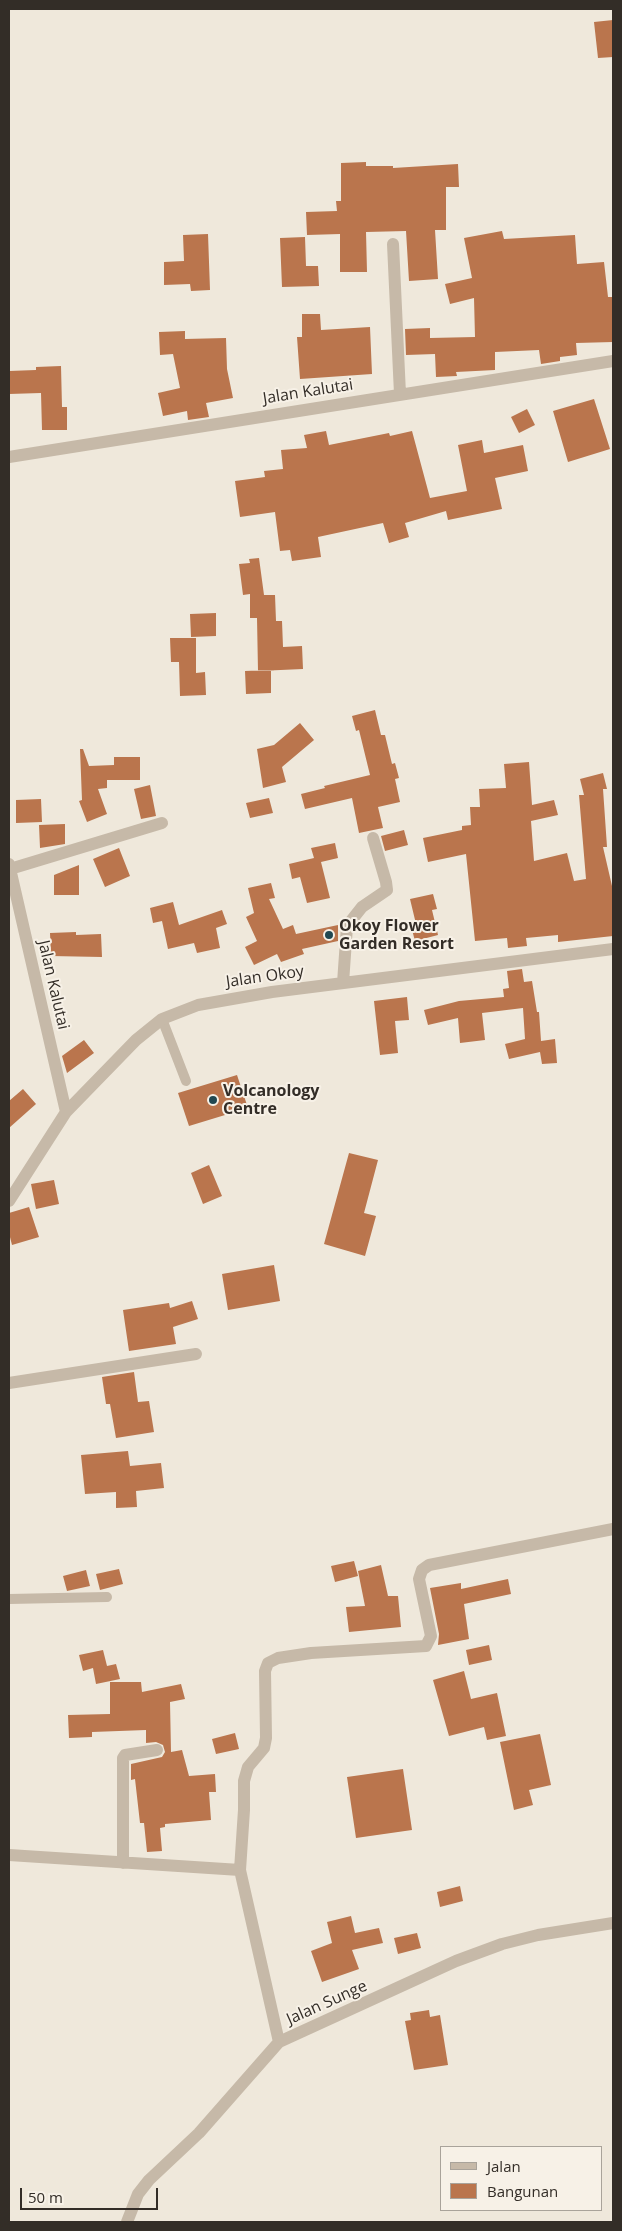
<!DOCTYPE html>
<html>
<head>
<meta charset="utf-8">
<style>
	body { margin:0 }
	#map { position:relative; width:622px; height:2231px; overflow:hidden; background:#efe8db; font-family:"Open Sans",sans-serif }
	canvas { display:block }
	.frame { position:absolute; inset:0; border:10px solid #332d27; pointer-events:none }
	.legend { position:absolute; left:440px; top:2146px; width:162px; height:65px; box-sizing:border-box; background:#f7f1e7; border:1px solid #a9a39a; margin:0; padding:6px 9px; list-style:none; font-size:15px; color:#332d27 }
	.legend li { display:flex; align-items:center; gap:10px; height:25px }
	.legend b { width:25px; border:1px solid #a9a39a }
	.scale { position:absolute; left:20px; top:2188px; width:138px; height:22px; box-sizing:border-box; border:2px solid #332d27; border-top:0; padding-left:6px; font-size:15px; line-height:18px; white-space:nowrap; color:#332d27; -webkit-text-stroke:4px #f7f1e7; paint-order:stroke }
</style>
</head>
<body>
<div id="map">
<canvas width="622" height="2231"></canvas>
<div class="frame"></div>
<ul class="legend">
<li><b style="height:6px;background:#c6b9a8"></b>Jalan</li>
<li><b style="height:14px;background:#ba754d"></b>Bangunan</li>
</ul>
<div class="scale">50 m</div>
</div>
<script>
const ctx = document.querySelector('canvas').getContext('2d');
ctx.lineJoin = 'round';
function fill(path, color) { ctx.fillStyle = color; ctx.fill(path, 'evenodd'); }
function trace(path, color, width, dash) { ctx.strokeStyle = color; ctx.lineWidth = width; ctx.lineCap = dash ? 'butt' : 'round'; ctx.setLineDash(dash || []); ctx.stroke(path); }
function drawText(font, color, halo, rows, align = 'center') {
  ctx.font = font + ' "Open Sans",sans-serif'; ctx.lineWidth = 4; ctx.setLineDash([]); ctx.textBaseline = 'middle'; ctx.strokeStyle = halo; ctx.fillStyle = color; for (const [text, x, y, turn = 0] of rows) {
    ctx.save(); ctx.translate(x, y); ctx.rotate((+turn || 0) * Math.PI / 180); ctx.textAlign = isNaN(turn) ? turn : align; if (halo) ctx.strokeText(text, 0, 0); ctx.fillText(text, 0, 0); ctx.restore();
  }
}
fill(new Path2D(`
	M613 20V57L598 58 594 22Z
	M366 162V166H393V168L458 164 459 187H446V230H435L438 279 409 281 406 231 366 232 367 272H340V234L307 235 306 212 337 211 336 201H341V163Z
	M502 231 504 239 575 235 577 264 604 262 608 297H613V342L576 343 577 355 560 357V361L541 364 539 350 495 352V370L456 372 457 376 436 377 435 354 406 355 405 329 430 328V338L475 337 474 298 450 304 445 284 472 278 464 238Z
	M208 234 210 290 191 291 190 284 164 285V262L184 261 183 235Z
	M305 237 306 266H318L319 286 282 287 280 238Z
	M302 314H320L321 330 370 327 372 374 300 379 297 337H302Z
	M185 331V339L226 338 227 369 233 398 206 403 209 417 188 420 187 411 163 416 158 393 180 388 173 354 160 355 159 332Z
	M61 366 62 407H67V430H42L41 393 9 394V371L36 370V367Z
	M594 399 610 449 568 462 553 411Z
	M527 409 535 425 519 433 511 417Z
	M326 431 329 445 389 433 390 436 412 431 430 498 467 491 458 445 482 440 484 453 523 445 528 471 495 478 502 509 448 520 446 511 405 523 409 537 389 543 383 523 318 537 321 557 292 561 290 550 280 551 275 512 240 517 235 481 265 477 264 471 283 469 281 450 307 448 304 435Z
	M259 558 264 595H275L276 621H282L283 647 302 646 303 669 258 671 257 618H250V594L243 595 239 564 250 563 249 559Z
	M216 613V636L191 637 190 614Z
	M170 638H196V673L205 672 206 695 180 696 179 662H171Z
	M271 670V693L246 694 245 671Z
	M375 710 381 735H385L392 764 395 763 399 778 395 779 400 802 378 807 383 828 359 833 352 798 305 809 301 794 325 788 324 786 370 775 359 730 356 731 352 716Z
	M300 723 314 740 282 767 286 782 263 788 257 749 274 745Z
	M80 749H83L89 766 114 765V757H140V780H107V788L98 789 107 814 87 822 79 801 82 800Z
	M529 762 532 805 554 800 558 815 531 821 534 861 567 853 574 881 586 879 579 795H584L580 779 603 773 607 789H603L607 847H603L612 886 613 936 558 942V935L526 938 527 946 508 948 507 938 475 941 466 854 428 862 423 838 462 830V826L471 825 470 807H480L479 789 506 788 504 764Z
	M150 785 156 816 141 819 134 789Z
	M269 798 273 813 250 818 246 803Z
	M41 799 42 822 16 823V800Z
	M65 824V844L40 848 39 825Z
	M404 830 408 845 385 851 381 836Z
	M335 843 338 858 321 862 330 898 307 903 300 877 292 879 289 864 314 858 311 848Z
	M119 848 130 876 105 887 93 859Z
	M79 865V895H54V875Z
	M271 883 275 898 269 899 283 929 293 925 296 934 338 925V941L302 949 304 954 281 962 277 954 254 965 245 947 257 941 246 917 254 913 248 888Z
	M433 894 437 909 432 910 438 935 415 941 411 926 416 924 410 899Z
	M173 902 179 925 222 910 227 924 216 928 220 948 197 953 194 943 168 949 162 921 153 923 150 908Z
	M76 932V935L101 934 102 957 51 956 50 933Z
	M522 969 524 982 532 981 537 1012H539L541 1041 555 1039 557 1063 542 1064 540 1052 509 1059 505 1044 525 1039 523 1008 482 1013 485 1040 460 1043 458 1018 428 1025 424 1010 459 1001 504 997 503 989 509 988 507 971Z
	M407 997 409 1020 395 1021 398 1053 380 1055 374 1001Z
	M84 1040 94 1053 67 1073 62 1056Z
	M237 1075 248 1108 189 1126 178 1093Z
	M23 1089 36 1104 9 1128V1101Z
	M349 1153 378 1160 364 1213 376 1216 365 1256 324 1244Z
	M209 1165 222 1196 203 1204 191 1173Z
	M54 1180 59 1204 36 1209 31 1184Z
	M29 1207 39 1237 12 1245 9 1233V1213Z
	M274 1265 280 1301 228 1310 222 1274Z
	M192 1301 198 1319 173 1327 176 1344 129 1351 123 1310 169 1303 170 1308Z
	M134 1372 138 1402 149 1401 154 1432 116 1438 110 1404H106L102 1377Z
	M128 1451 130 1466 161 1463 164 1488 136 1491 137 1507 116 1508V1492L85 1494 81 1455Z
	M354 1561 358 1576 335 1582 331 1566Z
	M381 1565 388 1596H398L401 1627 349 1632 346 1607 365 1606 358 1571Z
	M119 1569 123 1584 100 1590 96 1574Z
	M86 1570 90 1586 67 1591 63 1576Z
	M508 1579 511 1594 464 1604 469 1639 438 1645 439 1634 430 1588 461 1583V1589Z
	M489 1645 492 1660 469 1665 466 1650Z
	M103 1650 107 1666 116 1664 120 1679 96 1684 93 1668 83 1671 79 1655Z
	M464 1671 471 1699 497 1693 506 1736 487 1740 484 1727 449 1736 433 1680Z
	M110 1682H141L142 1692 181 1684 185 1699 170 1702 171 1752 182 1750 189 1776 215 1774 216 1792H209L211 1820 165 1824V1827L160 1828 162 1851 147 1852 144 1823H140L135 1779 131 1780V1764L162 1757 165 1752 163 1745 156 1742 146 1743V1730L92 1732V1737L69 1738 68 1715 110 1714Z
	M235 1733 239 1749 216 1754 212 1739Z
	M540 1734 551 1785 529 1790 533 1805 514 1810 500 1742Z
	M403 1769 412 1830 356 1838 347 1777Z
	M460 1886 463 1901 440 1907 437 1892Z
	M351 1916 355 1933 379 1928 383 1943 352 1950 359 1969 322 1982 311 1951 332 1943 327 1922Z
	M417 1933 421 1948 398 1954 394 1938Z
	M429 2010 430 2017 440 2015 448 2065 414 2070 405 2021 411 2020 410 2013Z`), '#ba754d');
trace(new Path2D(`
	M162 1019 186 1081
	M9 1599 107 1597`), '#c6b9a8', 10);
trace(new Path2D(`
	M393 244 400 394
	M9 457 613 361
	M9 864 66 1112
	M10 869 162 823
	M343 983 347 926 362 907 387 890 386 882 373 838
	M9 1201 66 1112 136 1040 162 1019 198 1005 272 992 613 949
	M9 1383 196 1354
	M9 1855 240 1870 279 2042
	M123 1863V1758L125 1755 157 1750
	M240 1870 244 1810V1781L248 1767 264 1748 266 1738 265 1671 268 1663 278 1658 311 1653 426 1646 431 1636 419 1579 422 1570 429 1565 613 1529
	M127 2222 138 2194 149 2180 199 2133 279 2042 456 1961 502 1944 538 1935 613 1923`), '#c6b9a8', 12);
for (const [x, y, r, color] of [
	[329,935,5,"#214851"],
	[213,1100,5,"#214851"]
]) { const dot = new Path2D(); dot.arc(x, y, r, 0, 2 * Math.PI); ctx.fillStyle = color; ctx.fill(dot); trace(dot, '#f7f1e7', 2); }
drawText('16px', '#332d27', '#f7f1e7', [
	["Jalan Kalutai",308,392,-9],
	["Jalan Okoy",265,977,-8],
	["Jalan Kalutai",53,985,77],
	["Jalan Sunge",327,2003,-24]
]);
drawText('bold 16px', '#332d27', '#f7f1e7', [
	["Okoy Flower",339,926],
	["Garden Resort",339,944],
	["Volcanology",223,1091],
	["Centre",223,1109]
], 'left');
</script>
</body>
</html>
